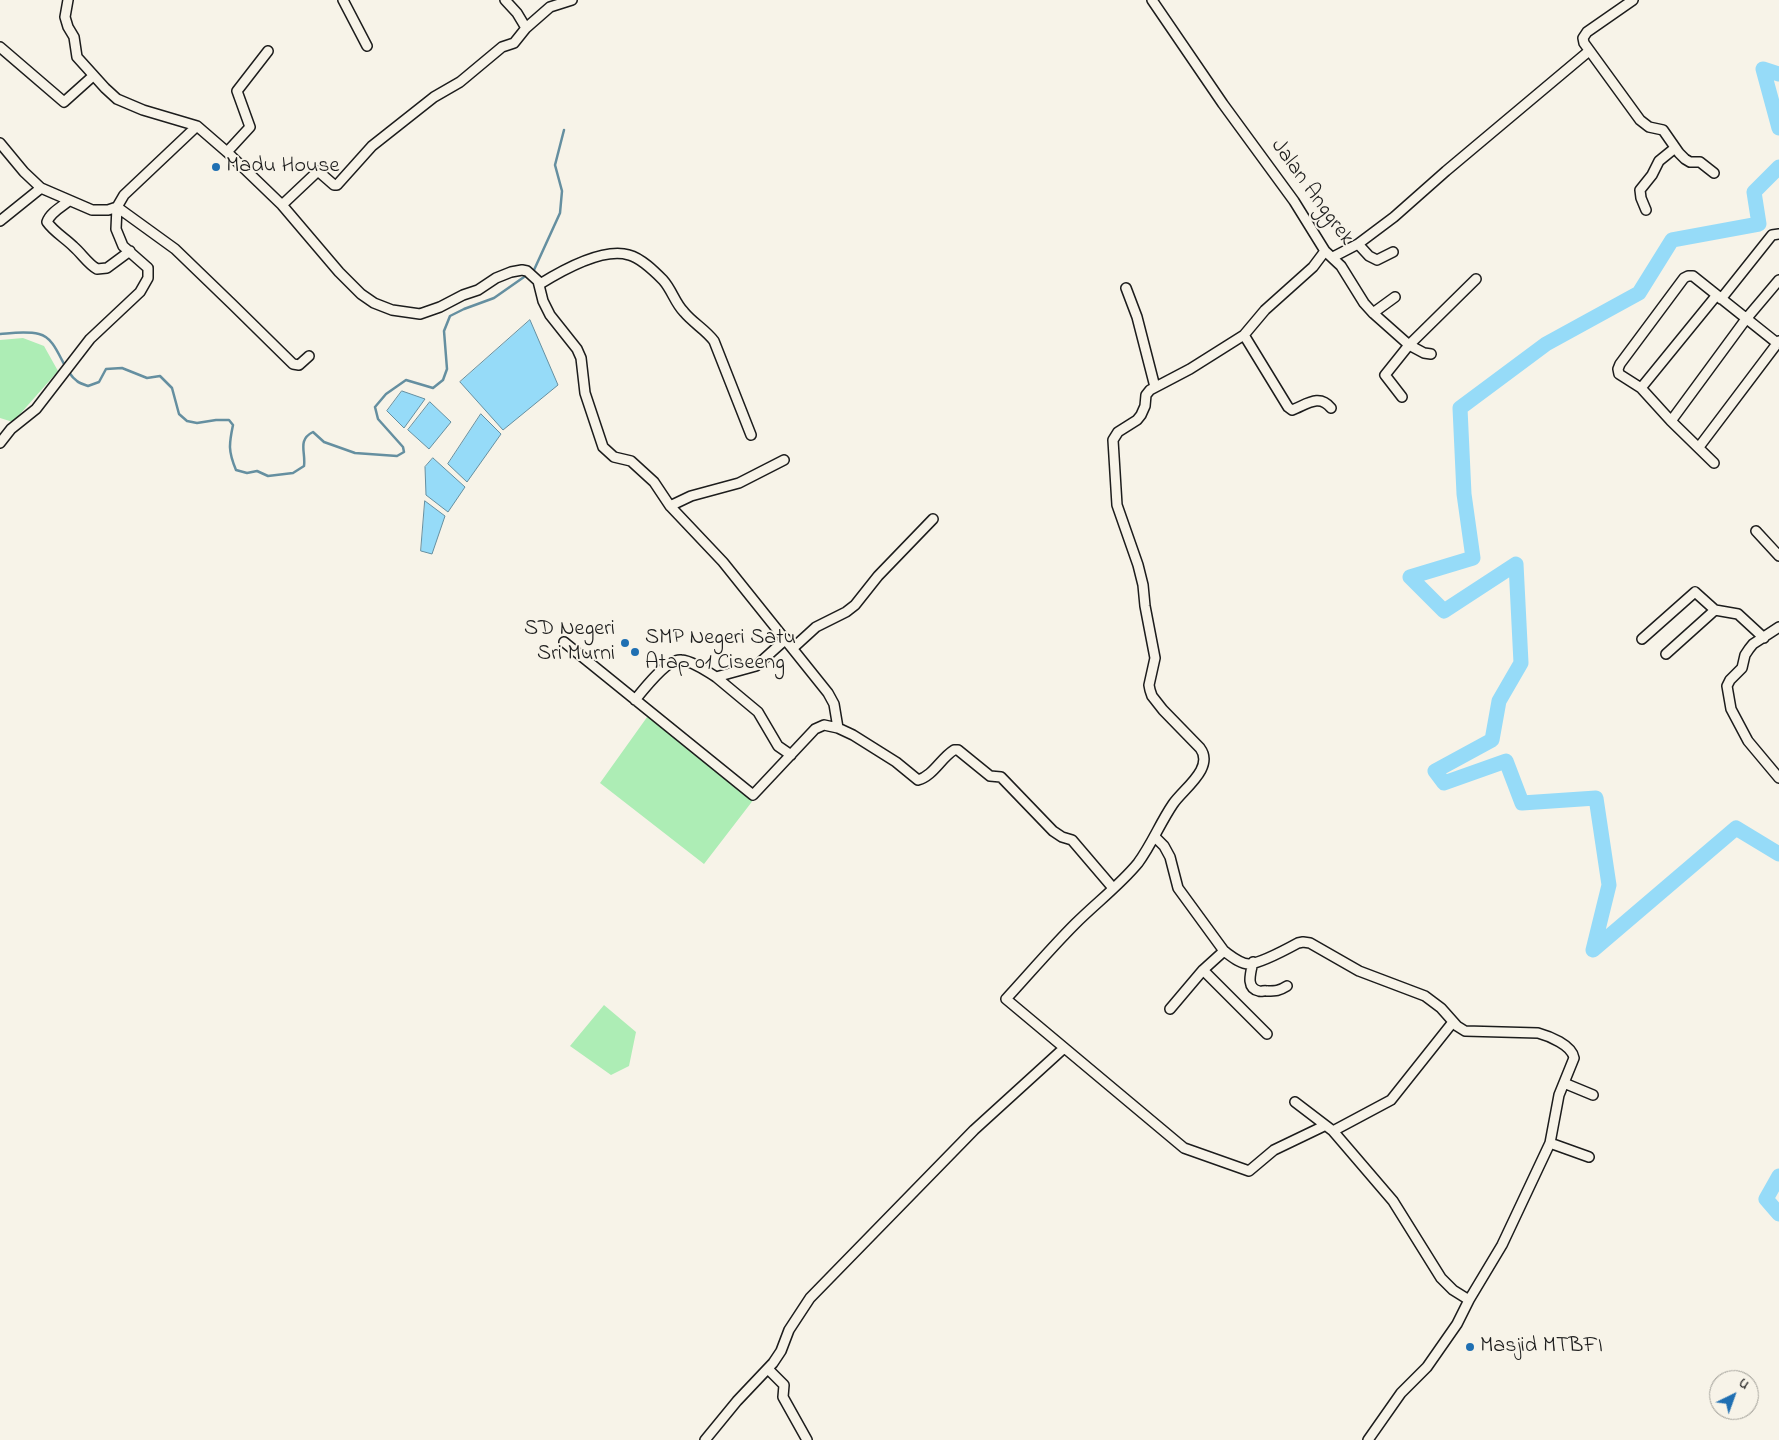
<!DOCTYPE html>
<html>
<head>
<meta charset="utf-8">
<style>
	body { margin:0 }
	#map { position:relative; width:1779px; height:1440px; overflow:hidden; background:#f7f3e8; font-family:"Indie Flower",sans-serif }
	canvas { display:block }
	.north { position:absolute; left:1709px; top:1370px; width:50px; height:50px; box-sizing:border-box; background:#f7f3e8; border:1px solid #9f9d96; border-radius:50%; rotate:42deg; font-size:14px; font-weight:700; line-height:20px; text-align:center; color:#1c1c1c }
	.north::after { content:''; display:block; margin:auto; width:18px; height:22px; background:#1f6fb2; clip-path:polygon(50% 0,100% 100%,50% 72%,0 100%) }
</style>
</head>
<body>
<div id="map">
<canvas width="1779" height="1440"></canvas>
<div class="north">U</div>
</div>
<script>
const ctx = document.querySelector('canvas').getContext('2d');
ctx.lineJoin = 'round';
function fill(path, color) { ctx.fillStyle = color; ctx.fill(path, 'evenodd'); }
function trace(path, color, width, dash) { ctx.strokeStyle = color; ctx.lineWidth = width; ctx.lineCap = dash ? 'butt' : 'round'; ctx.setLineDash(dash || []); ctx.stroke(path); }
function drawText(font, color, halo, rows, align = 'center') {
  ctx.font = font + ' "Indie Flower",sans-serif'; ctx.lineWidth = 4; ctx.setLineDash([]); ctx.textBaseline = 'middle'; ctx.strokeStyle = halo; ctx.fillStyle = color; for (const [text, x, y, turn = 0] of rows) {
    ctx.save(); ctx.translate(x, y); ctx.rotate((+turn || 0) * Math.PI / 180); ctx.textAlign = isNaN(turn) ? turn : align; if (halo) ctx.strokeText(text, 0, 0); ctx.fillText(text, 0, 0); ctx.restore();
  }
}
fill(new Path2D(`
	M23 338 44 346 58 371 13 422 0 418V340Z
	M650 713 754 799 704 864 600 783Z
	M604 1005 636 1032 629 1066 611 1075 570 1046Z`), '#adedb5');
const water = new Path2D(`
	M530 320 558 385 503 430 460 382Z
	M402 391 425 399 404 428 387 411Z
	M430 402 451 422 429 449 408 430Z
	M481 414 501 434 467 482 448 464Z
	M433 458 465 487 448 512 426 495 425 467Z
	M425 501 445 516 432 554 421 551Z`);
fill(water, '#96dbf8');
trace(water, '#658fa0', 1);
trace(new Path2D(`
	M0 334C13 333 26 331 39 334 59 339 61 370 77 381 79 383 85 385 88 386L99 382 106 369 122 368 147 378 160 376 172 388 179 414 187 421 197 423 216 420H229L233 425C229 444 228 451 236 470L247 473 257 471 268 476 293 473 304 466C306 452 297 440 313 432L324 442 355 453 397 456 404 452 403 447 378 419 375 407 386 394 406 380 433 388 443 380 447 369 444 331 450 316 464 309 494 298 534 270 560 213 562 191 555 165 564 130`), '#658fa0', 2.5);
trace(new Path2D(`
	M1779 74 1763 69 1779 128
	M1779 167 1754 192 1759 224 1672 240 1639 293 1546 344 1460 408 1464 494 1473 558 1410 577 1444 611 1516 564 1521 663 1499 701 1492 740 1435 771 1444 783 1506 761 1522 803 1596 798 1609 885 1593 950 1736 828 1779 854
	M1779 1176 1766 1199 1779 1214`), '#96dbf8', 15);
const minor = new Path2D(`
	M68 0 65 17 68 27 74 37 77 57 105 88 117 99 143 110 197 126 227 152 282 205 339 272 361 294 374 303 392 310 420 314 440 307 463 295 478 290 496 278 511 272 522 270 527 271 538 281 543 301 550 315 577 349 581 358 585 393 603 447 614 457 631 461 654 482 670 506 723 562 828 693 834 704 838 728
	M343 0 367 46
	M505 0 517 13 526 28 550 7 572 0
	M1152 0 1223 104 1294 201 1325 251 1341 266 1364 303 1373 313 1409 345 1385 375 1402 397
	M1633 0 1587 32 1583 38 1584 43 1640 120 1649 127 1663 130 1679 153 1685 159 1690 162H1700L1714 173
	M0 47 64 102 93 76
	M0 143 24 172 41 188 92 210H108L117 207 175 249 233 305 293 364 299 365 309 356
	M227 152 250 127 237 91 268 51
	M69 201C61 207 50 213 47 222 54 232 65 238 74 247 82 254 88 264 97 269L107 268 130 251
	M282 205 318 171 334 185H337L372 146 434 97 460 82 502 47 514 43 526 28
	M1646 210 1641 198 1640 190 1652 175 1659 161 1675 148
	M0 221 41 188
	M1358 244 1394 217 1446 171 1589 51
	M1333 257 1358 244 1369 256 1377 260 1393 252
	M540 284C561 271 603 247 629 255 641 258 654 271 663 280 672 290 675 303 684 312 693 323 706 330 714 341L751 435
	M1126 288 1137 317 1155 387
	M1721 299 1768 240 1772 235 1779 234
	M1373 313 1395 297
	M1244 335 1288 407 1292 410C1306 405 1319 393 1331 408
	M1431 354 1424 353 1409 345 1476 279
	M1641 388 1716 296
	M1671 421 1746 319 1779 280
	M0 443 11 429 36 409 90 339 140 292 148 278V268L123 246 116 229 117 207 124 195 197 126
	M1699 447 1779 341
	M1714 463 1671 421 1641 388 1619 374 1618 369 1620 364 1684 278 1688 276H1693L1777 343
	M670 506 691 496 739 483 784 460
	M1756 531 1779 556
	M1779 627 1753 644 1749 649 1745 655 1742 668 1730 680 1727 686 1731 709 1748 741 1779 778
	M1642 639 1695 592 1715 610 1738 614 1764 638
	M564 642 753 795 815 729 824 725 838 728 853 735 896 762 918 780C933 776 941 758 954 750H958L990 776 1001 777 1053 831 1062 837 1072 840 1113 888
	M793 648 816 627 846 612 855 605 878 576 933 519
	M1666 654 1715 610
	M716 677 758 712 778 746 791 755
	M635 700C643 690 668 658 681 660 693 661 706 671 716 677L756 666 786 639
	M1155 837 1164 846 1170 857 1178 888 1224 951C1231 956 1240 964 1249 964 1261 963 1287 949 1298 943L1303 942 1310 943 1359 971 1425 996 1441 1008 1457 1026 1465 1031 1538 1033C1549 1036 1572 1045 1574 1058L1559 1095 1550 1143
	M1253 962C1251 972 1245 988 1259 991 1262 992 1264 990 1267 991 1276 991 1279 991 1287 986
	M1203 970 1267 1034
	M1170 1009 1203 970 1224 951
	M1564 1083 1593 1095
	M1295 1102 1333 1131 1391 1100 1453 1022
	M1324 1126 1274 1150 1249 1171 1184 1148 1006 999C1029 974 1051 948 1075 924 1096 903 1120 885 1138 863 1152 844 1160 823 1173 804 1183 789 1215 768 1200 748L1163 710 1152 696 1150 690 1149 685 1155 658 1145 606 1143 585 1138 565 1117 505 1113 440 1118 432 1137 420 1141 415 1145 406 1146 395 1150 390 1190 369 1244 335 1265 310 1313 267 1325 251
	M1333 1131 1393 1201 1441 1278 1453 1290 1469 1300
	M768 1369 784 1385 783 1397 807 1440
	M705 1440 737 1401 773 1363 781 1351 789 1330 810 1298 974 1130 1063 1049
	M1368 1440 1401 1393 1427 1367 1457 1324 1469 1300 1502 1245 1550 1143 1589 1157`);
trace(minor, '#1c1c1c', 12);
trace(minor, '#f7f3e8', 9);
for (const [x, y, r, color] of [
	[216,167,5,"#1f6fb2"],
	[625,643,5,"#1f6fb2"],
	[635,652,5,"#1f6fb2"],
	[1470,1347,5,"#1f6fb2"]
]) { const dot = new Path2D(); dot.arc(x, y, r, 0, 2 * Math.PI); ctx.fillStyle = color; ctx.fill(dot); trace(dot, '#f7f3e8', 2); }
drawText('22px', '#1c1c1c', '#f7f3e8', [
	["Madu House",226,167],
	["SD Negeri",615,630,"right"],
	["Sri Murni",615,655,"right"],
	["SMP Negeri Satu",645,639],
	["Atap 01 Ciseeng",645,664],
	["Masjid MTBFI",1480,1347]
], 'left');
drawText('22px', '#1c1c1c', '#f7f3e8', [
	["Jalan Anggrek",1311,193,54]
]);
</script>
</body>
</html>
